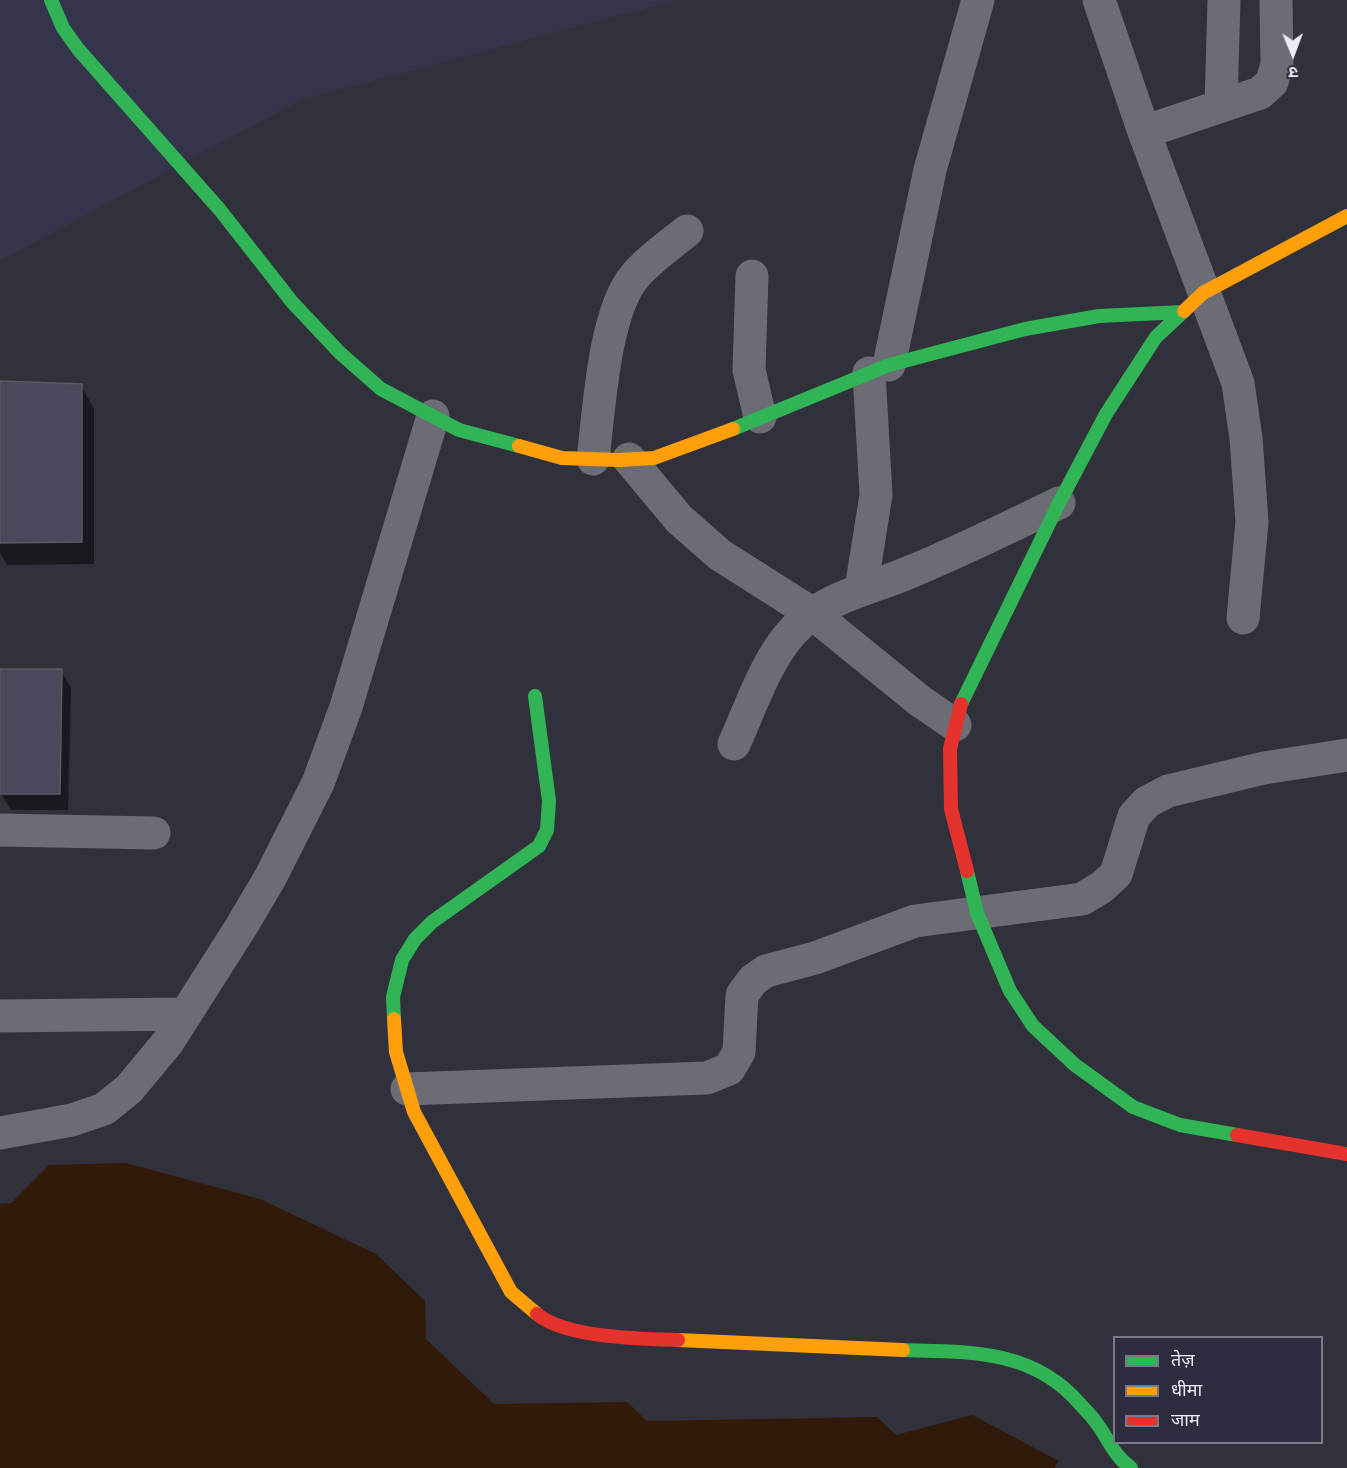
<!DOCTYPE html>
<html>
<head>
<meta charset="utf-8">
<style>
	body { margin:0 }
	#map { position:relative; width:1347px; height:1468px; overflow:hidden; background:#30313b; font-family:"Public Sans","Noto Sans Devanagari",sans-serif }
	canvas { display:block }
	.legend { position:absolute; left:1113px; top:1336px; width:210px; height:108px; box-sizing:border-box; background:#2c2d3f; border:2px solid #787989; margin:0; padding:8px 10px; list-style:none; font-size:18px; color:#ebecf8 }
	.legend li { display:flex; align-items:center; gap:12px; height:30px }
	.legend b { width:30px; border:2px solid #787989 }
	.north { position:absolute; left:1263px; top:24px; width:60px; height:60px; -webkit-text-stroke:4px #2c2d3f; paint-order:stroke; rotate:179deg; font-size:16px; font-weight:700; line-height:24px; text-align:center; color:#ebecf8 }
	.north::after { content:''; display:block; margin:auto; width:21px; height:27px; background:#ebecf8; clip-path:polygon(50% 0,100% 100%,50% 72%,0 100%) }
</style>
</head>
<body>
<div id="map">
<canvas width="1347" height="1468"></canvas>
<ul class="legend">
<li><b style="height:8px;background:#30b455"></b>तेज़</li>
<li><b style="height:8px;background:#ff9f0a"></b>धीमा</li>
<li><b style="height:8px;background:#e5322d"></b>जाम</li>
</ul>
<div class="north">उ</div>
</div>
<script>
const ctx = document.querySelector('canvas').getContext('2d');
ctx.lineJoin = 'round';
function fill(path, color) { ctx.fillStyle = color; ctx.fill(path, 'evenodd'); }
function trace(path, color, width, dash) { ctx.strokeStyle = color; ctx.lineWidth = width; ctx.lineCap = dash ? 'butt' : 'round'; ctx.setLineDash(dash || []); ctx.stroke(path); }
fill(new Path2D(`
	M0 0H678L301 100 0 261Z`), '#34354b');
fill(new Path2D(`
	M126 1163 260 1199 376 1254 425 1301 426 1339 494 1404 627 1402 647 1421 877 1417 896 1435 972 1415 1059 1461 1054 1468H0V1204L11 1203 49 1165Z`), '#321a0b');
fill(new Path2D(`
	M0 383 81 386 94 408V564L7 565 0 552Z
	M0 671H61L71 688 68 810H11L1 794Z`), '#0007');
const building = new Path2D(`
	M0 381 82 384V542L0 543Z
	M0 669H62L60 794H0Z`);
fill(building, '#4a495c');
trace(building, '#5a5a62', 1.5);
trace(new Path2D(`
	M1099 0 1144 132 1238 383 1246 438 1252 522 1243 618
	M1221 106 1224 0
	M1144 132 1260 93 1272 82 1277 64 1276 0
	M752 276 749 370 760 417
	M889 365 930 170 978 0
	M593 459C599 411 604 312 635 276 649 259 670 245 687 231
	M629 459 679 519 720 555 813 614 920 701 955 725
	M861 589 876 495 869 373
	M734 744C751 707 766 660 793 631 823 597 871 589 910 572 961 551 1010 527 1059 503
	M0 830 154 833
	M0 1016 186 1014
	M407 1089 707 1078 729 1069 739 1052 742 995 753 980 766 971 815 958 915 921 1082 899 1102 887 1116 874 1134 816 1147 802 1168 791 1264 768 1347 755
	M0 1133 72 1120 104 1109 129 1089 168 1042 241 927 270 878 318 783 346 707 433 416`), '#6c6c74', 33);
trace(new Path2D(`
	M51 0 63 28 78 49 220 210 292 302 340 353 381 389 459 430 519 446
	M733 429 889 365 1025 329 1099 316 1183 312
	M961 704 1059 503 1106 414 1156 337 1184 311
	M967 871 977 913 1010 991 1033 1026 1075 1065 1133 1107 1180 1125 1237 1135
	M394 1019 393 997 402 960 415 939 432 922 539 846 547 830 549 801 535 696
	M903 1350C969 1352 1033 1349 1080 1404 1085 1410 1091 1415 1095 1421 1109 1439 1112 1454 1131 1468`), '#30b455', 14);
trace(new Path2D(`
	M1184 311 1203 293 1347 216
	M519 446 562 458 619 460 654 458 733 429
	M394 1019 396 1052 414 1112 511 1292 537 1314
	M678 1340 903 1350`), '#ff9f0a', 14);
trace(new Path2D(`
	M961 704 950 749 951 809 967 871
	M1237 1135 1347 1154
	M537 1314C565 1338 642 1339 678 1340`), '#e5322d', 14);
</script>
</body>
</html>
